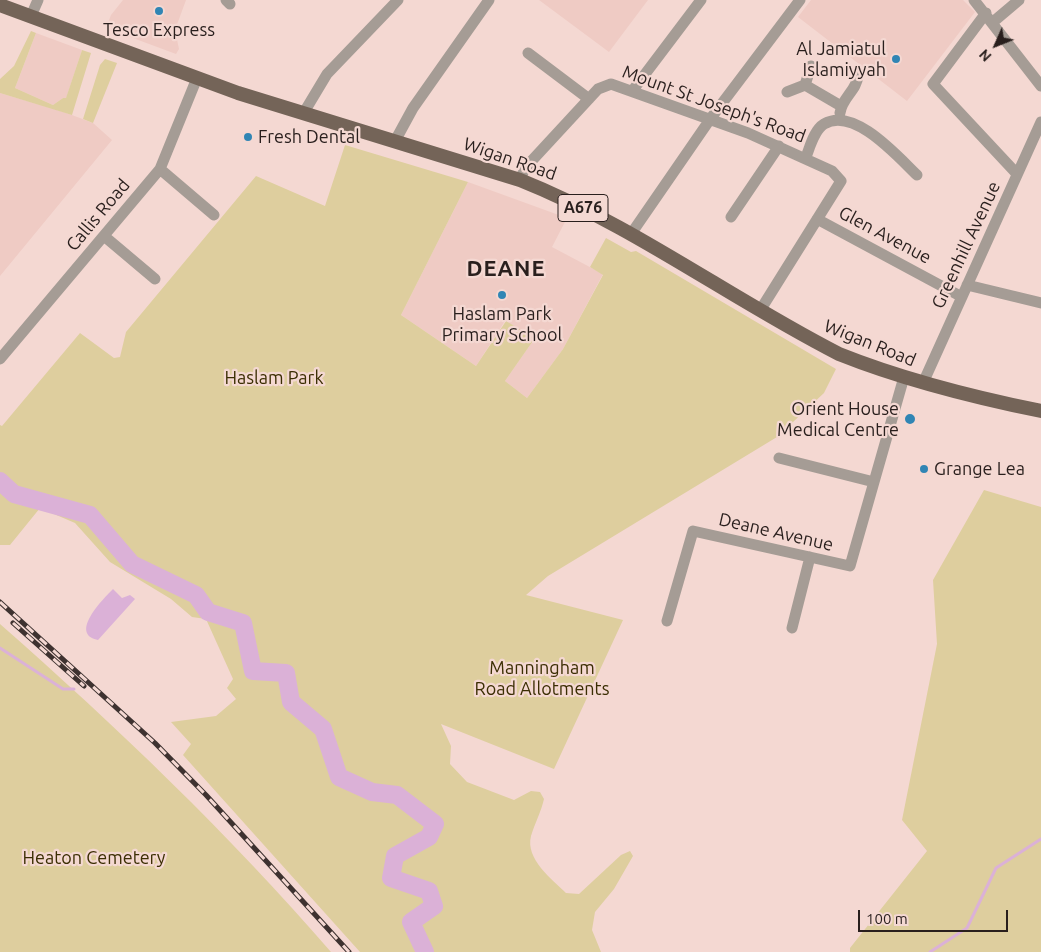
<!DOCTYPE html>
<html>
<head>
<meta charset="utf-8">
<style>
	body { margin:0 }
	#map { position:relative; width:1041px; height:952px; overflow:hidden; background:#f4d8d2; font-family:Ubuntu,sans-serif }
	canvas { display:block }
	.north { position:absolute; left:971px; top:20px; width:50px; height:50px; -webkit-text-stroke:4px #f4d8d2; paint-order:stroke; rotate:226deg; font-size:14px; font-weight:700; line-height:20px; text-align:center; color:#291f1d }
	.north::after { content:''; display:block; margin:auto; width:18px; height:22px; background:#291f1d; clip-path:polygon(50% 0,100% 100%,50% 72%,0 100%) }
	.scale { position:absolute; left:858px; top:910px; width:150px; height:22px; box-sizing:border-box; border:2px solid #291f1d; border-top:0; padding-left:6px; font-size:15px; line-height:18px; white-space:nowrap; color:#291f1d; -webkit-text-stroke:4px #f4d8d2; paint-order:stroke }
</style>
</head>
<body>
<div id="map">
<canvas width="1041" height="952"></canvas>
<div class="north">N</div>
<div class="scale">100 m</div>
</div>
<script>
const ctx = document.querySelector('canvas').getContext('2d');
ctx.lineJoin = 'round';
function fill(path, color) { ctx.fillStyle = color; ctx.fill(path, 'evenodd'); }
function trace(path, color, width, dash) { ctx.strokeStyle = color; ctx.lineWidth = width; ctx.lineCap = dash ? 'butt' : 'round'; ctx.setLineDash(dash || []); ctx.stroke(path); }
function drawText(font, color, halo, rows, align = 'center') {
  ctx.font = font + ' Ubuntu,sans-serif'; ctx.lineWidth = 4.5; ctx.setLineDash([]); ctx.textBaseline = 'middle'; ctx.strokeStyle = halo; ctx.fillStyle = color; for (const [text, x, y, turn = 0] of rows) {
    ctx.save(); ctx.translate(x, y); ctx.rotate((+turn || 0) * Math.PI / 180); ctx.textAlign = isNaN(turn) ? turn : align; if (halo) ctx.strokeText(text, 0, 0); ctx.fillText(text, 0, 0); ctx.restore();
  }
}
fill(new Path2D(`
	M123 0H186L175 30 179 49 176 54 106 28 111 15Z
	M539 0H648L609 52Z
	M811 0H963L975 12 907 101 798 17Z
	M36 33 82 50 66 99 63 98 53 105 15 88Z
	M0 93 64 112 93 123 112 140 0 276Z
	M468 182 567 218 552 247 603 274 563 349 527 398 505 381 535 338 505 321 476 366 401 315Z`), '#efcbc4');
fill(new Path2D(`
	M31 31 36 33 15 88 53 105 63 98H66L82 50 91 53 72 115 0 93V79L14 66Z
	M105 59 117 63 93 123 83 119 100 65Z
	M345 145 468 182 401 315 476 366 506 321 535 338 505 381 527 398 563 349 603 275 590 267 606 238 631 252 636 251 836 369 824 393 777 437 548 576 526 595 623 620 554 769 441 724 451 746 450 764 467 782 514 800 531 791 540 792 544 799C541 812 535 823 531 836 525 859 552 879 566 893L579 894 621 855 630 851 633 856 614 889 595 912 592 930 601 952H360L183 755 191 744 171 722 216 716 236 699 227 688 233 679 206 619 192 617 171 599 110 562 75 523 40 508 10 545H0V425L2 426 80 333 114 358 120 357 126 332 256 176 325 206Z
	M984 490 1041 507V952H850V948L927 851 902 820 937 644 933 580Z
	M0 624C117 727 229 834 331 952H0Z`), '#dece9e');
fill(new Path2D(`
	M113 589 122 598 130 595 135 599 98 640C68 634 104 598 113 589Z`), '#dbb1d7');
trace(new Path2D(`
	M0 648 63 689H74
	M930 952 967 928 996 868 1041 839`), '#dbb1d7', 3);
trace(new Path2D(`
	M0 481 14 494 90 515 132 564 196 595 208 612 243 623 253 671 286 673 291 702 323 729 339 777 372 792 397 795 435 824 429 837 395 856 391 878 429 891 434 906 411 922 425 952`), '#dbb1d7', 18);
trace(new Path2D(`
	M226 0 230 4
	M974 0 1041 86
	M986 13 933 84 1017 174
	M31 16 38 0
	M993 22 1019 0
	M528 53 589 99
	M805 85 811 66
	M633 90 701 0
	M787 92 805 85 841 106
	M840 113C842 97 857 91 858 75
	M303 114 327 74 398 0
	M395 141 413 108 489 0
	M806 157C810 147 814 130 824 124 854 106 898 157 917 175
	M160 169 214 215
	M520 180 525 168 598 89 611 84 748 133 832 171 841 181 761 309
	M731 217 779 146
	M817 219 962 297
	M631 234 711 118 800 0
	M104 236 155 279
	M967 285 1041 303
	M0 359 160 169 197 78
	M923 383 1041 122
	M779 458 874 482
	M667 621 693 531 850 566 904 377
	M792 628 810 557`), '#a59c95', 11);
trace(new Path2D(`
	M0 5 238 93 520 180C633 225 731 299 839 354 904 380 972 397 1041 411`), '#746458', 14);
const rail = new Path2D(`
	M0 602 155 743 206 795 349 952
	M13 623 84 686`);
trace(rail, '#3e3230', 5);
trace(rail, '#f4d8d2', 3, [9]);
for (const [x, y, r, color] of [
	[159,11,5,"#3085b4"],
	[896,59,5,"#3085b4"],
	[248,137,5,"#3085b4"],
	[502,295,5,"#3085b4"],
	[910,419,6,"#3085b4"],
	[924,469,5,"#3085b4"]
]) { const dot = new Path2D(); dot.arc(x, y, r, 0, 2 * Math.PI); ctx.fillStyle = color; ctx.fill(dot); trace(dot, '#f4d8d2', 2); }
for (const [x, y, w] of [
	[583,208,50]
]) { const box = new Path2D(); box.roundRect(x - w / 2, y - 13.5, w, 27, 4); ctx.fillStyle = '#f4d8d2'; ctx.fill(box); trace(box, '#291f1d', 1); }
drawText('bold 16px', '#291f1d', null, [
	["A676",583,208]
]);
drawText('18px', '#291f1d', '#f4d8d2', [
	["Tesco Express",159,30],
	["Al Jamiatul",886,49,"right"],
	["Islamiyyah",886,70,"right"],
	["Fresh Dental",258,137,"left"],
	["Haslam Park",502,314],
	["Primary School",502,335],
	["Orient House",899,409,"right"],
	["Medical Centre",899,430,"right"],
	["Grange Lea",934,469,"left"]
]);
drawText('18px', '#291f1d', '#f4d8d2', [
	["Mount St Joseph's Road",714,104,20],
	["Wigan Road",510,159,19],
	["Callis Road",98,215,-50],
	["Glen Avenue",885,235,28],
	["Greenhill Avenue",966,245,-65],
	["Wigan Road",870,343,22],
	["Deane Avenue",776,532,13]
]);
drawText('18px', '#3b2e03', '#f4d8d2', [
	["Haslam Park",274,378],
	["Manningham",542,668],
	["Road Allotments",542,689],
	["Heaton Cemetery",94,858]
]);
ctx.letterSpacing = '1px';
drawText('bold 22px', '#291f1d', '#f4d8d2', [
	["DEANE",506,269]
]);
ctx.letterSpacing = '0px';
</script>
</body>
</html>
